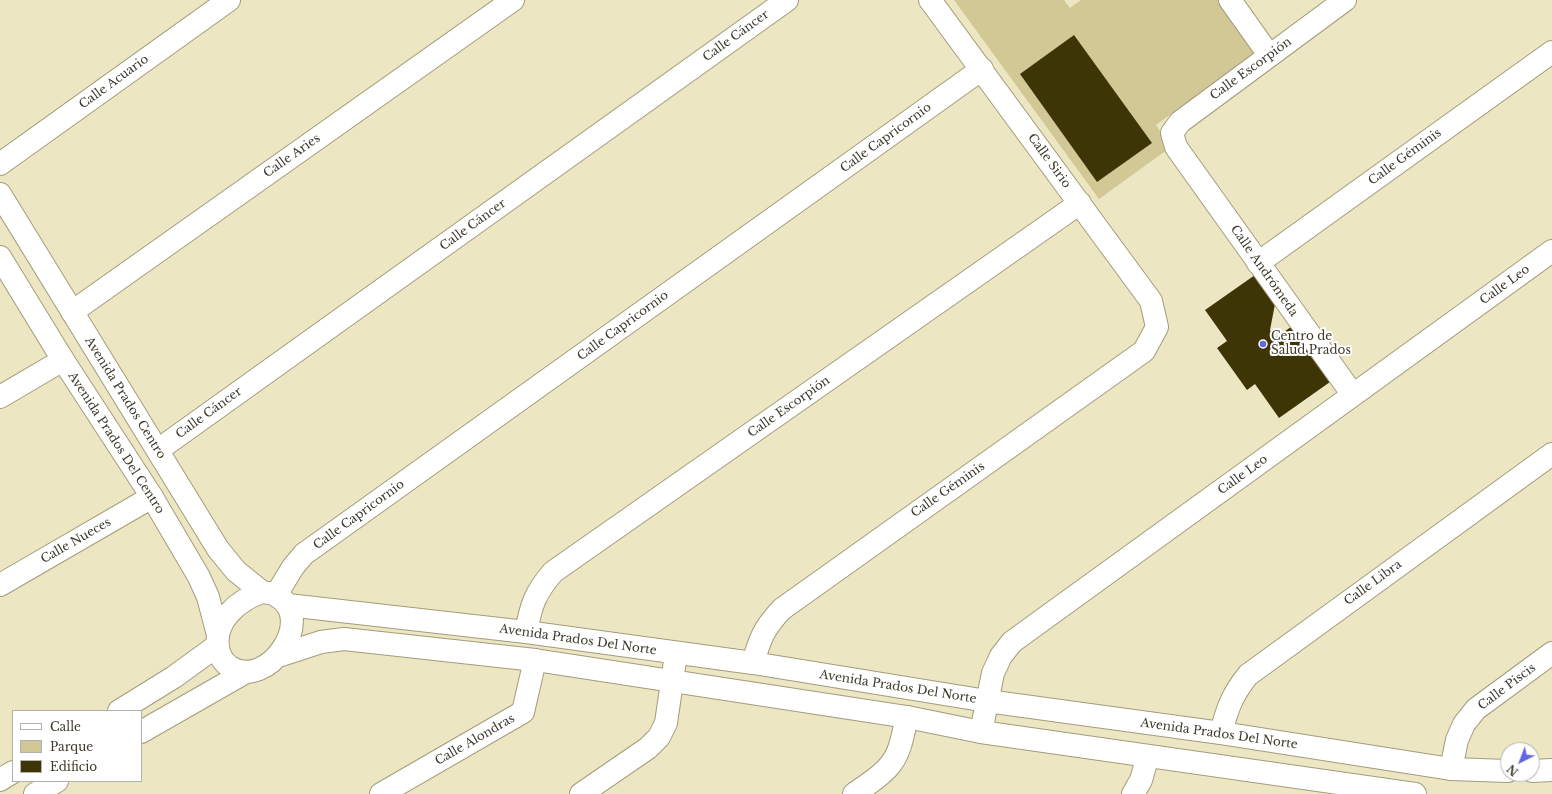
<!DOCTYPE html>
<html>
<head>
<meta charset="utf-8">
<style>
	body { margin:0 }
	#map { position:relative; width:1552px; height:794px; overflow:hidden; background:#ede6c2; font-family:"Libre Baskerville",serif }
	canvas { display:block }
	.legend { position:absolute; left:12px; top:710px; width:130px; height:72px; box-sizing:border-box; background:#fff; border:1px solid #b2b1ab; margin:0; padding:5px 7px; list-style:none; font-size:12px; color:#3e3b2d }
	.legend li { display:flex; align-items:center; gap:8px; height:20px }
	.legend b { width:20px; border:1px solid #b2b1ab }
	.north { position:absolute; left:1500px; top:742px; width:40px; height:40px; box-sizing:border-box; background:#fff; border:1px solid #b2b1ab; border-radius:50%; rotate:222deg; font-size:11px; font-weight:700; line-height:16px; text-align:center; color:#3e3b2d }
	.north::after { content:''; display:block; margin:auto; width:14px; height:18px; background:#6467e0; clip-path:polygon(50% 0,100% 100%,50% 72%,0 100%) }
</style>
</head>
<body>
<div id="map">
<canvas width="1552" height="794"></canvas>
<ul class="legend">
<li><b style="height:5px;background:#fff"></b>Calle</li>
<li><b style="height:11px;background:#d2c896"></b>Parque</li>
<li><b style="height:11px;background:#3e3507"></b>Edificio</li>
</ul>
<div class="north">N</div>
</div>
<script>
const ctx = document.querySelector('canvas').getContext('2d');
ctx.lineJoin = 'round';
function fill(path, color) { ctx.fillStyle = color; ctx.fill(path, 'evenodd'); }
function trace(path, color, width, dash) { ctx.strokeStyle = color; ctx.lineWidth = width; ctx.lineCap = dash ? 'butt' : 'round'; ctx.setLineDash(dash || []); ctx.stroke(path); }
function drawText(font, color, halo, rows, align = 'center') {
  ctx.font = font + ' "Libre Baskerville",serif'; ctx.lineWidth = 4; ctx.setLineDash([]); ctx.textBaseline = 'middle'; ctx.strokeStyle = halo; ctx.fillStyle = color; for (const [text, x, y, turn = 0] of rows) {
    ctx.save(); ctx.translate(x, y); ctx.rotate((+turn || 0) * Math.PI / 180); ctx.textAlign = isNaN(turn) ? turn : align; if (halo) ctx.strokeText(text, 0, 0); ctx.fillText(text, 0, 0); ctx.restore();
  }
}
fill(new Path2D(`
	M954 0H1064L1070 8 1081 0H1221L1258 51 1156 125 1171 147 1099 199Z`), '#d2c896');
fill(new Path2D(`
	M1074 35 1152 143 1097 182 1020 74Z
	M1255 275 1275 304 1270 330 1275 338 1291 327 1330 382 1279 418 1255 384 1247 390 1217 348 1227 341 1205 310Z`), '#3e3507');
const minor = new Path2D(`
	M1230 0 1269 55
	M1345 0 1180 122 1172 133 1176 147 1353 395
	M0 164 229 0
	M1258 263 1552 52
	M72 312 513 0
	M0 397 63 360
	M158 450 787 0
	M0 585 152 497
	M276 595 293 567 304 554 982 69
	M526 632C531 605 535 593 553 572L1080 203
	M753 663C760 638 764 628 782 609L1144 351 1157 327 1151 301 930 0
	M981 732 993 673 1001 656 1012 642 1552 251
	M1221 733C1227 709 1232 695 1248 675L1552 454
	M1451 769 1457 740 1464 724 1476 709 1552 653
	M381 794 523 712 535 660
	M581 794 648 748 659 737 666 723 676 654
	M854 794C866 785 881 777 890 765 901 752 903 733 907 717
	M1133 794 1141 780 1148 756`);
const tertiary = new Path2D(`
	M0 194 218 549 236 571 262 592
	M0 257 63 360 152 497 199 577 208 597 218 635`);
const secondary = new Path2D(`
	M262 592C266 593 273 593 277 596 317 618 268 691 230 667 223 662 219 656 218 647 214 620 239 600 262 592Z
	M288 605 526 632 753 663 987 701 1221 733 1451 769 1508 771
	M278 656 321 642 344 639 535 660 907 717 981 732 1415 794
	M119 711 174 677 218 645
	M141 732 246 672
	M1532 771 1552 770
	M0 780 13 772
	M35 794 57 781`);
trace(minor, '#a39c7b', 24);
trace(tertiary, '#a39c7b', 24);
trace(secondary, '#a39c7b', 24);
trace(minor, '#fff', 22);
trace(tertiary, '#fff', 22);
trace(secondary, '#fff', 22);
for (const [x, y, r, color] of [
	[1263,344,4,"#6467e0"]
]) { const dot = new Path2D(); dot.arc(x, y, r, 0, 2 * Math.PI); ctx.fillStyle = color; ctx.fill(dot); trace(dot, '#fff', 1.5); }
drawText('12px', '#3e3b2d', '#fff', [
	["Calle Cáncer",736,36,-36],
	["Calle Escorpión",1251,69,-36],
	["Calle Acuario",114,82,-36],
	["Calle Capricornio",886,138,-36],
	["Calle Aries",292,156,-35],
	["Calle Géminis",1405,157,-36],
	["Calle Sirio",1049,161,54],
	["Calle Cáncer",473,225,-36],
	["Calle Andrómeda",1264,271,55],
	["Calle Leo",1505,285,-36],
	["Calle Capricornio",623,326,-36],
	["Avenida Prados Centro",125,398,58],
	["Calle Escorpión",789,407,-35],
	["Calle Cáncer",209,413,-36],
	["Avenida Prados Del Centro",116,443,57],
	["Calle Leo",1243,475,-36],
	["Calle Géminis",948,490,-35],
	["Calle Capricornio",359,515,-36],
	["Calle Nueces",76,541,-30],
	["Calle Libra",1373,583,-36],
	["Avenida Prados Del Norte",578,640,8],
	["Avenida Prados Del Norte",898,687,9],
	["Calle Piscis",1507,687,-37],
	["Avenida Prados Del Norte",1219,734,8],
	["Calle Alondras",475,740,-30]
]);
drawText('12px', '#3e3b2d', '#fff', [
	["Centro de",1271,337],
	["Salud Prados",1271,351]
], 'left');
</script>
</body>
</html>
